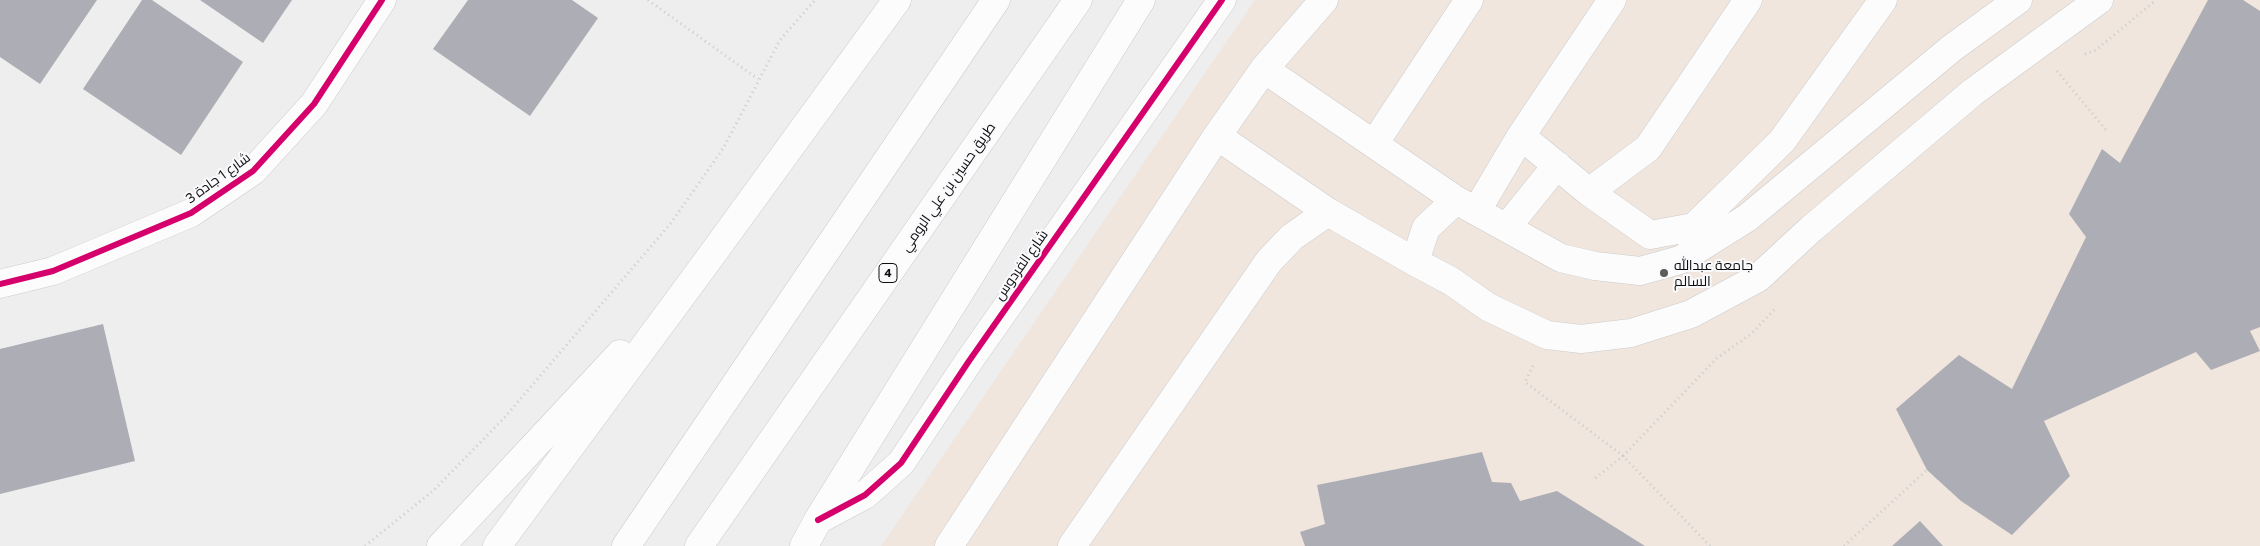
<!DOCTYPE html>
<html>
<head>
<meta charset="utf-8">
<style>
	body { margin:0 }
	canvas { display:block; background:#eeeeef }
</style>
</head>
<body>
<canvas width="2260" height="546"></canvas>
<script>
const ctx = document.querySelector('canvas').getContext('2d');
ctx.lineJoin = 'round';
function fill(path, color) { ctx.fillStyle = color; ctx.fill(path, 'evenodd'); }
function trace(path, color, width, dash) { ctx.strokeStyle = color; ctx.lineWidth = width; ctx.lineCap = dash ? 'butt' : 'round'; ctx.setLineDash(dash || []); ctx.stroke(path); }
function drawText(font, color, halo, rows, align = 'center') {
  ctx.font = font + ' Commissioner,Cairo,sans-serif'; ctx.lineWidth = 4; ctx.setLineDash([]); ctx.textBaseline = 'middle'; ctx.strokeStyle = halo; ctx.fillStyle = color; for (const [text, x, y, turn = 0] of rows) {
    ctx.save(); ctx.translate(x, y); ctx.rotate((+turn || 0) * Math.PI / 180); ctx.textAlign = isNaN(turn) ? turn : align; if (halo) ctx.strokeText(text, 0, 0); ctx.fillText(text, 0, 0); ctx.restore();
  }
}
fill(new Path2D(`
	M1255 0H2260V546H881Z`), '#f0e6dd');
fill(new Path2D(`
	M0 0H97L40 84 0 57Z
	M142 0H152L243 62 181 155 83 89Z
	M200 0H292L263 43Z
	M468 0H572L598 18 530 116 433 49Z
	M2208 0H2243L2260 11V327L2250 331 2260 351 2211 370 2196 352 2044 421 2070 476 2012 535 1961 501 1927 470 1896 409 1959 355 2012 389 2086 237 2069 214 2102 149 2120 163Z
	M103 324 135 461 0 494V349Z
	M1482 452 1492 482 1511 483 1520 501 1557 491 1645 546H1305L1300 532 1325 524 1317 485Z
	M1920 521 1943 546H1892Z`), '#adadb5');
const minor = new Path2D(`
	M2018 0 1952 48 1747 218 1680 260 1640 271 1595 266 1561 258 1456 200 1426 228 1415 262 1451 281 1488 307 1547 335 1581 339 1631 333 1691 314 1758 278 1811 229 1973 92 2099 0
	M1264 69 1456 200
	M1217 136 1328 212 1415 262
	M1521 136 1589 192 1650 235 1694 227 1782 141 1883 0
	M1374 144 1469 0
	M1589 192 1648 148 1748 0
	M1477 210 1521 136 1612 0
	M1507 227 1557 165
	M0 284 53 271 191 213 253 171 314 104 382 0
	M818 520 865 495 901 463 969 361 1222 0
	M949 546 1217 136 1264 69 1324 0
	M1072 546 1269 261 1292 237 1328 212`);
const highway = new Path2D(`
	M441 546 620 354
	M497 546 711 256 897 0
	M626 546 996 0
	M699 546 1078 0
	M804 546 818 520 1141 0`);
trace(minor, '#cbcbcc', 29);
trace(highway, '#cbcbcc', 29);
trace(new Path2D(`
	M648 0 758 79
	M2085 54 2096 50 2156 0
	M2057 71 2106 130
	M1533 366 1525 382 1623 456 1593 480
	M365 546 434 490 505 417 671 223 724 147 780 40 815 0
	M1710 546 1623 456 1717 358 1751 334 1775 309
	M1844 546 1927 470`), '#cbcbcc', 3, [1, 4]);
trace(minor, '#fcfcfd', 28);
trace(highway, '#fcfcfd', 28);
trace(new Path2D(`
	M0 284 53 271 191 213 253 171 314 104 382 0
	M818 520 865 495 901 463 969 361 1222 0`), '#d6006c', 6);
for (const [x, y, r, color] of [
	[1664,273,5,"#5c5c5d"]
]) { const dot = new Path2D(); dot.arc(x, y, r, 0, 2 * Math.PI); ctx.fillStyle = color; ctx.fill(dot); trace(dot, '#fafafd', 2); }
for (const [x, y, w] of [
	[888,273,18]
]) { const box = new Path2D(); box.roundRect(x - w / 2, y - 9.5, w, 19, 4); ctx.fillStyle = '#fafafd'; ctx.fill(box); trace(box, '#0d0d0e', 1); }
drawText('bold 12px', '#0d0d0e', null, [
	["4",888,273]
]);
drawText('14px', '#0d0d0e', '#fafafd', [
	["شارع 1 جادة 3",218,178,-36],
	["طريق حسين بن علي الرومي",948,187,-55],
	["شارع الفردوس",1021,265,-55]
]);
drawText('14px', '#0d0d0e', '#fafafd', [
	["جامعة عبدالله",1674,265],
	["السالم",1674,281]
], 'left');
</script>
</body>
</html>
